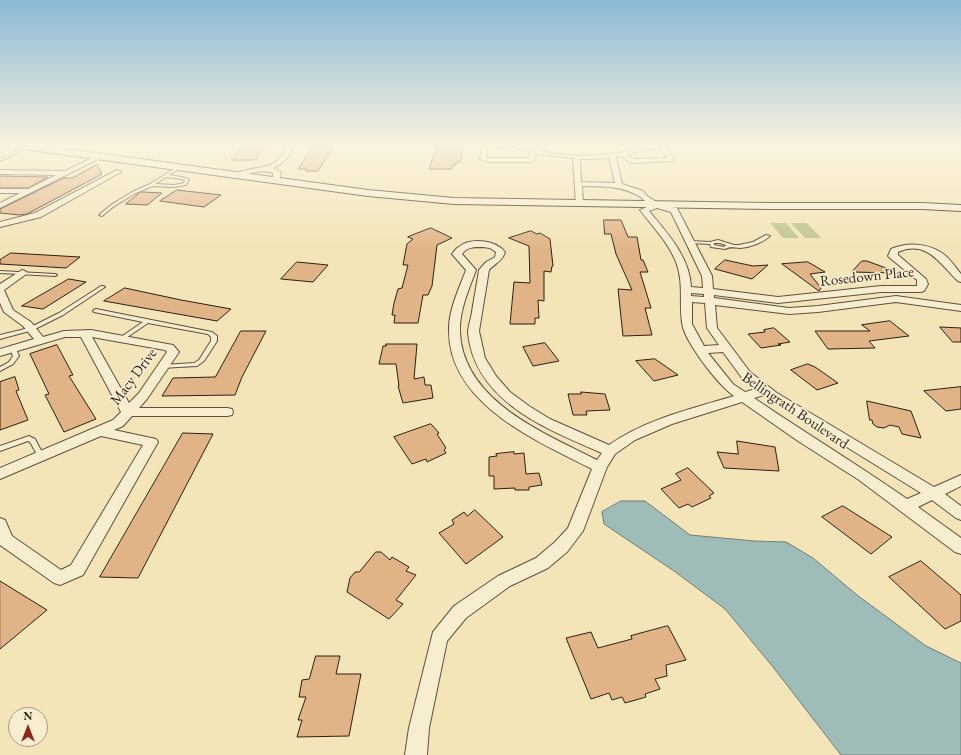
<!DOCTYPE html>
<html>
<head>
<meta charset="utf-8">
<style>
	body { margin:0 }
	#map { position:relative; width:961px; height:755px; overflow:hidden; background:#f3e5b7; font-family:"EB Garamond",serif }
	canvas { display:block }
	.north { position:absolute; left:8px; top:707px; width:40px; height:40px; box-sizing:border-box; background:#f7eed0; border:1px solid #a79b86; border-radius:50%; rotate:0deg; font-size:11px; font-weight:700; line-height:16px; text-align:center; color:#2e1e17 }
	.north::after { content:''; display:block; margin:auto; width:14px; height:18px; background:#8f2418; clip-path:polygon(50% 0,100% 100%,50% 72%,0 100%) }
</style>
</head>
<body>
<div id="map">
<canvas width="961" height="755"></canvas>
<div class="north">N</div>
</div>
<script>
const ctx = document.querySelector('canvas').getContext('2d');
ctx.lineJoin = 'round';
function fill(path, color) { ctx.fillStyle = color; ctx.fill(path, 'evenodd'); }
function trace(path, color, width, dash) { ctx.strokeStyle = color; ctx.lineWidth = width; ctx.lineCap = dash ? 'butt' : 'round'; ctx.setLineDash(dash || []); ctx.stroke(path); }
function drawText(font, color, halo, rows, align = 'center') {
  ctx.font = font + ' "EB Garamond",serif'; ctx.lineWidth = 3.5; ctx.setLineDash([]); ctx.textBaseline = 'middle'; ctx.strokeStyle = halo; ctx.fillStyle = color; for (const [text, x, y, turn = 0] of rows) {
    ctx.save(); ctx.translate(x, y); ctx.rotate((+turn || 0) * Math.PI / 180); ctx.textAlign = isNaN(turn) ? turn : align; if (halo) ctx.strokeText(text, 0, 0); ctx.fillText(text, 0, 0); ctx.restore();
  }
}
fill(new Path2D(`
	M770 223H786L799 238H783Z
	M791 223H807L821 238H805Z`), '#bdc48d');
const water = new Path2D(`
	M621 501H645L690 535 754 541 786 542 813 558 857 595 926 646 961 663V755H841L773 667 725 609 674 571 604 524 602 512Z`);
fill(water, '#9ebdb8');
trace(water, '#717d78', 1);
const building = new Path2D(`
	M247 144H267L255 160H232Z
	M315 144 334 145 318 171H306L307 169H299Z
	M440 144H463L461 162H456V165H452V169H429L437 147H439Z
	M97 165 102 174 27 214 20 215 0 213V209L64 178H72Z
	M0 176 48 177 28 188H0Z
	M177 190 221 195 204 207 160 201Z
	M141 192H143L162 193 147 205 126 204Z
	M604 220H621L628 237H637L641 260H643L648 272H640L651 308H645L652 335 623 336 618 289 632 290 616 254 611 234H605Z
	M431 228 452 238 437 245 432 286 428 295H423L418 323H394L395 315H392L394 303 398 289 402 288 408 265H403L407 244 413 239 408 237Z
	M531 231 537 234 540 233 550 239 553 266H552L551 272 544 271V301L538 300 539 318H535V324H510L514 282 530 283 529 246 509 238Z
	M11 253 80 257 66 268 0 264V260Z
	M725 260 753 266 768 265 752 279 715 269Z
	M862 261H867L894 271V273L852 272Z
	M297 262 328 265 313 282 281 279Z
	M808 262 825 272 810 274 821 288 819 291 782 264Z
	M69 279 86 282 43 309 22 306Z
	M125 288 181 300 231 309 217 321 104 301Z
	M890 321 909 336 869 341 875 348 828 349 815 331H870L862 325Z
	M940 327 961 328V342H953Z
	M774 328 790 342 778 344 781 345 761 348 748 334 765 332 764 330Z
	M241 331H266L242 377 235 395 162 396 173 378 215 377Z
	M545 343 559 361 533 366 523 347Z
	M386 344H417L414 379 424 377 425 385H431L433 398 403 403 398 386H399L396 364H379L383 346H386Z
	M57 345 73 375 69 376 96 419 64 432 45 395 49 394 30 354Z
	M655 359 678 375 654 381 636 361Z
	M808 364 815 367 838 383 817 390 791 370Z
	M15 377 19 390 16 391 28 420 0 430V382Z
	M961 387V409L946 411 924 391Z
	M581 392 605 394 610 410 586 411 587 415H573L568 394H581Z
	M867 401 911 411 921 438 902 434 899 427 890 425 884 428 877 427 873 424 872 420H870Z
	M431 424 439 433 437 434 446 448 444 450 446 453 427 462 426 459 412 464 394 437Z
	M183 433 213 434 138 578 100 577Z
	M737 441 775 447 779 471 724 468 717 452 738 454Z
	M514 452V454L524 453 526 474 539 473 542 485 529 487V490H515V488L494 489V476H489V457L497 456 496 454Z
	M688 468 714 493 709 496 711 498 692 507 688 504 679 508 661 489 681 480 676 474Z
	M843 506 892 537 871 554 822 517Z
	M475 510 503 537 466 564 439 533 454 524 452 520 464 512 467 516Z
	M376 552H381L390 560 392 557 409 567 406 571 416 575 396 600 403 604 389 619 347 592 350 578 355 572H359Z
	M921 561 961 595V621L945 629 889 577Z
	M0 581 47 610 0 649Z
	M668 626 686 660 666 665 667 676 655 679 660 689 645 694 646 697 625 703 622 697 612 700 609 693 591 699 566 638 591 632 598 648 632 639 631 636Z
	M316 656H340L336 674H361L349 736 297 737 302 720H298L306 697H299L302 680 309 679Z`);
fill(building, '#e1b487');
trace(building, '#2e1e17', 1);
const lane = new Path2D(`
	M27 146 30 147 0 161V159Z
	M177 167 180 168 169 175 182 177 188 179 189 180 186 185 174 187 152 186 134 194 113 207 102 216 99 215 111 205 132 192 150 184ZM166 177 181 179 185 180 184 183 174 185 155 184Z
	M766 235 770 236C762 243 751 247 740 248 733 248 732 246 725 249L711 247 710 244 690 243 688 242 690 241 710 242 718 240 734 245H739L753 242ZM714 243H720L726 245 724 247 714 245Z
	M0 271 55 274 57 275 55 276 0 273Z
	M101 286H103L105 287 63 315 33 330 0 339V335L29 328 59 313Z
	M96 309 212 332 217 336V341L204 361 197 366 161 368 160 367 163 365 194 363 199 360 211 341V337L208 334 148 323 123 340 121 339 120 338 121 337 143 322 94 312 93 311 94 310Z
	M13 347 16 349 19 356 13 364 0 371V367L9 362 13 356 10 349Z
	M29 436 35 439 44 456 43 458H39L30 442 28 441 0 451V446Z`);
const street = new Path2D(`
	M288 144H294C290 155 285 162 274 168L281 172 279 183H273V173C261 168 247 175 235 178L231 176C235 173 239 173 243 171 265 165 278 170 288 144Z
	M519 144C555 159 603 159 640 148V144L666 147 674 160 673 161 631 163 620 156 616 157 622 184 643 191 647 196 660 204 677 208 712 276 713 289 778 297 881 286H917V280L890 258 888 256 891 249C907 242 927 243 942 253 950 258 955 267 961 274V282L958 281C941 265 927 239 898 252V255L926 279 928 284 924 291 921 292H881L778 303 714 295V298L789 308 818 306 896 296 961 305V311L896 302 818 312 789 314 715 305 717 328 750 372 777 393 934 487 961 475V486L945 494 961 506V520L956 518 932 500 918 507 961 538V554L955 552 859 480 798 441 742 402 672 424 635 440 615 454 607 467 583 531 567 552 548 568 510 586 466 618 447 641 429 728 427 755H405L409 728 433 632 454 606 498 576 536 558 555 542 568 528 592 469C537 441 449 404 449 331 448 311 459 289 466 270L452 254C454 252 456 248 459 247 470 237 496 240 505 252 502 262 495 263 489 270L479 331 485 358 496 376 510 392 529 406 550 419 609 445C646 419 691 409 734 396 718 385 684 341 682 323 679 302 684 282 676 262 668 242 653 227 640 210L651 205C645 202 641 196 635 194 618 185 600 187 582 186L583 203 579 205H576L573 158 537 154 534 160 531 162H489L480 159 482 145ZM512 146 531 152 528 158H486L487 148ZM646 149 662 150 667 158 632 159 627 155ZM609 158 615 183 581 182 580 159ZM657 208 671 212 702 276 703 288 691 287C690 257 667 233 649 211ZM483 247 490 248 496 252 495 257 486 262 479 270C477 284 474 298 472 312 471 319 468 326 468 333 475 402 547 429 602 453L597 460C544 433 463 401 460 332 459 311 469 289 476 270L462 254C467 247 474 247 483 247ZM691 293 704 294V297L691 296ZM692 302 705 303 707 328 719 345 704 346 692 324ZM723 352 742 378 756 389 745 392 733 384 708 353ZM764 395 769 399 921 493 907 499C857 464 804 432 754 398Z
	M98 155 101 157 100 158 0 208V203L20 193H0V189H28L56 175 0 174V170L65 171Z
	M117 170 121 172 119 173 41 217 0 227V222L35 213Z
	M22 270 25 271 27 273 25 275 4 290 13 310 31 322 43 337 64 331 91 330 173 345 179 352 147 399 139 408H227L232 409 233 412 232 415 227 416H132L123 426 114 430 156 439 158 442 83 575 60 585 54 583 0 545V518L5 520 12 536 61 570 71 565 143 445 101 436 0 479V468L113 420 121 412 81 337H65L0 356V349L34 339 23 326 4 312 0 303V284ZM92 337 165 350 167 352 139 393 129 403Z`);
const secondary = new Path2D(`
	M4 144H30L368 190 454 198 768 203H922L961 205V211L922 209H768L454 204 368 196 8 147Z`);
trace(lane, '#5f503f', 2);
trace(street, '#5f503f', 2);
trace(secondary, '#2e1e17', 2);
fill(lane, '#f7eed0');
fill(street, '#f7eed0');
fill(secondary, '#f7eed0');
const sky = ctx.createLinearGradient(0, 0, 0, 250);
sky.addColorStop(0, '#8ab8d5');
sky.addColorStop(0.58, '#faf3df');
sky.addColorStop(1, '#faf3df00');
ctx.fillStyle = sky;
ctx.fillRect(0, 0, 961, 250);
drawText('15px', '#2e1e17', '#f7eed0', [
	["Rosedown Place",867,277,-6],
	["Macy Drive",134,377,-53],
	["Bellingrath Boulevard",795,411,34]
]);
</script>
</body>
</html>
